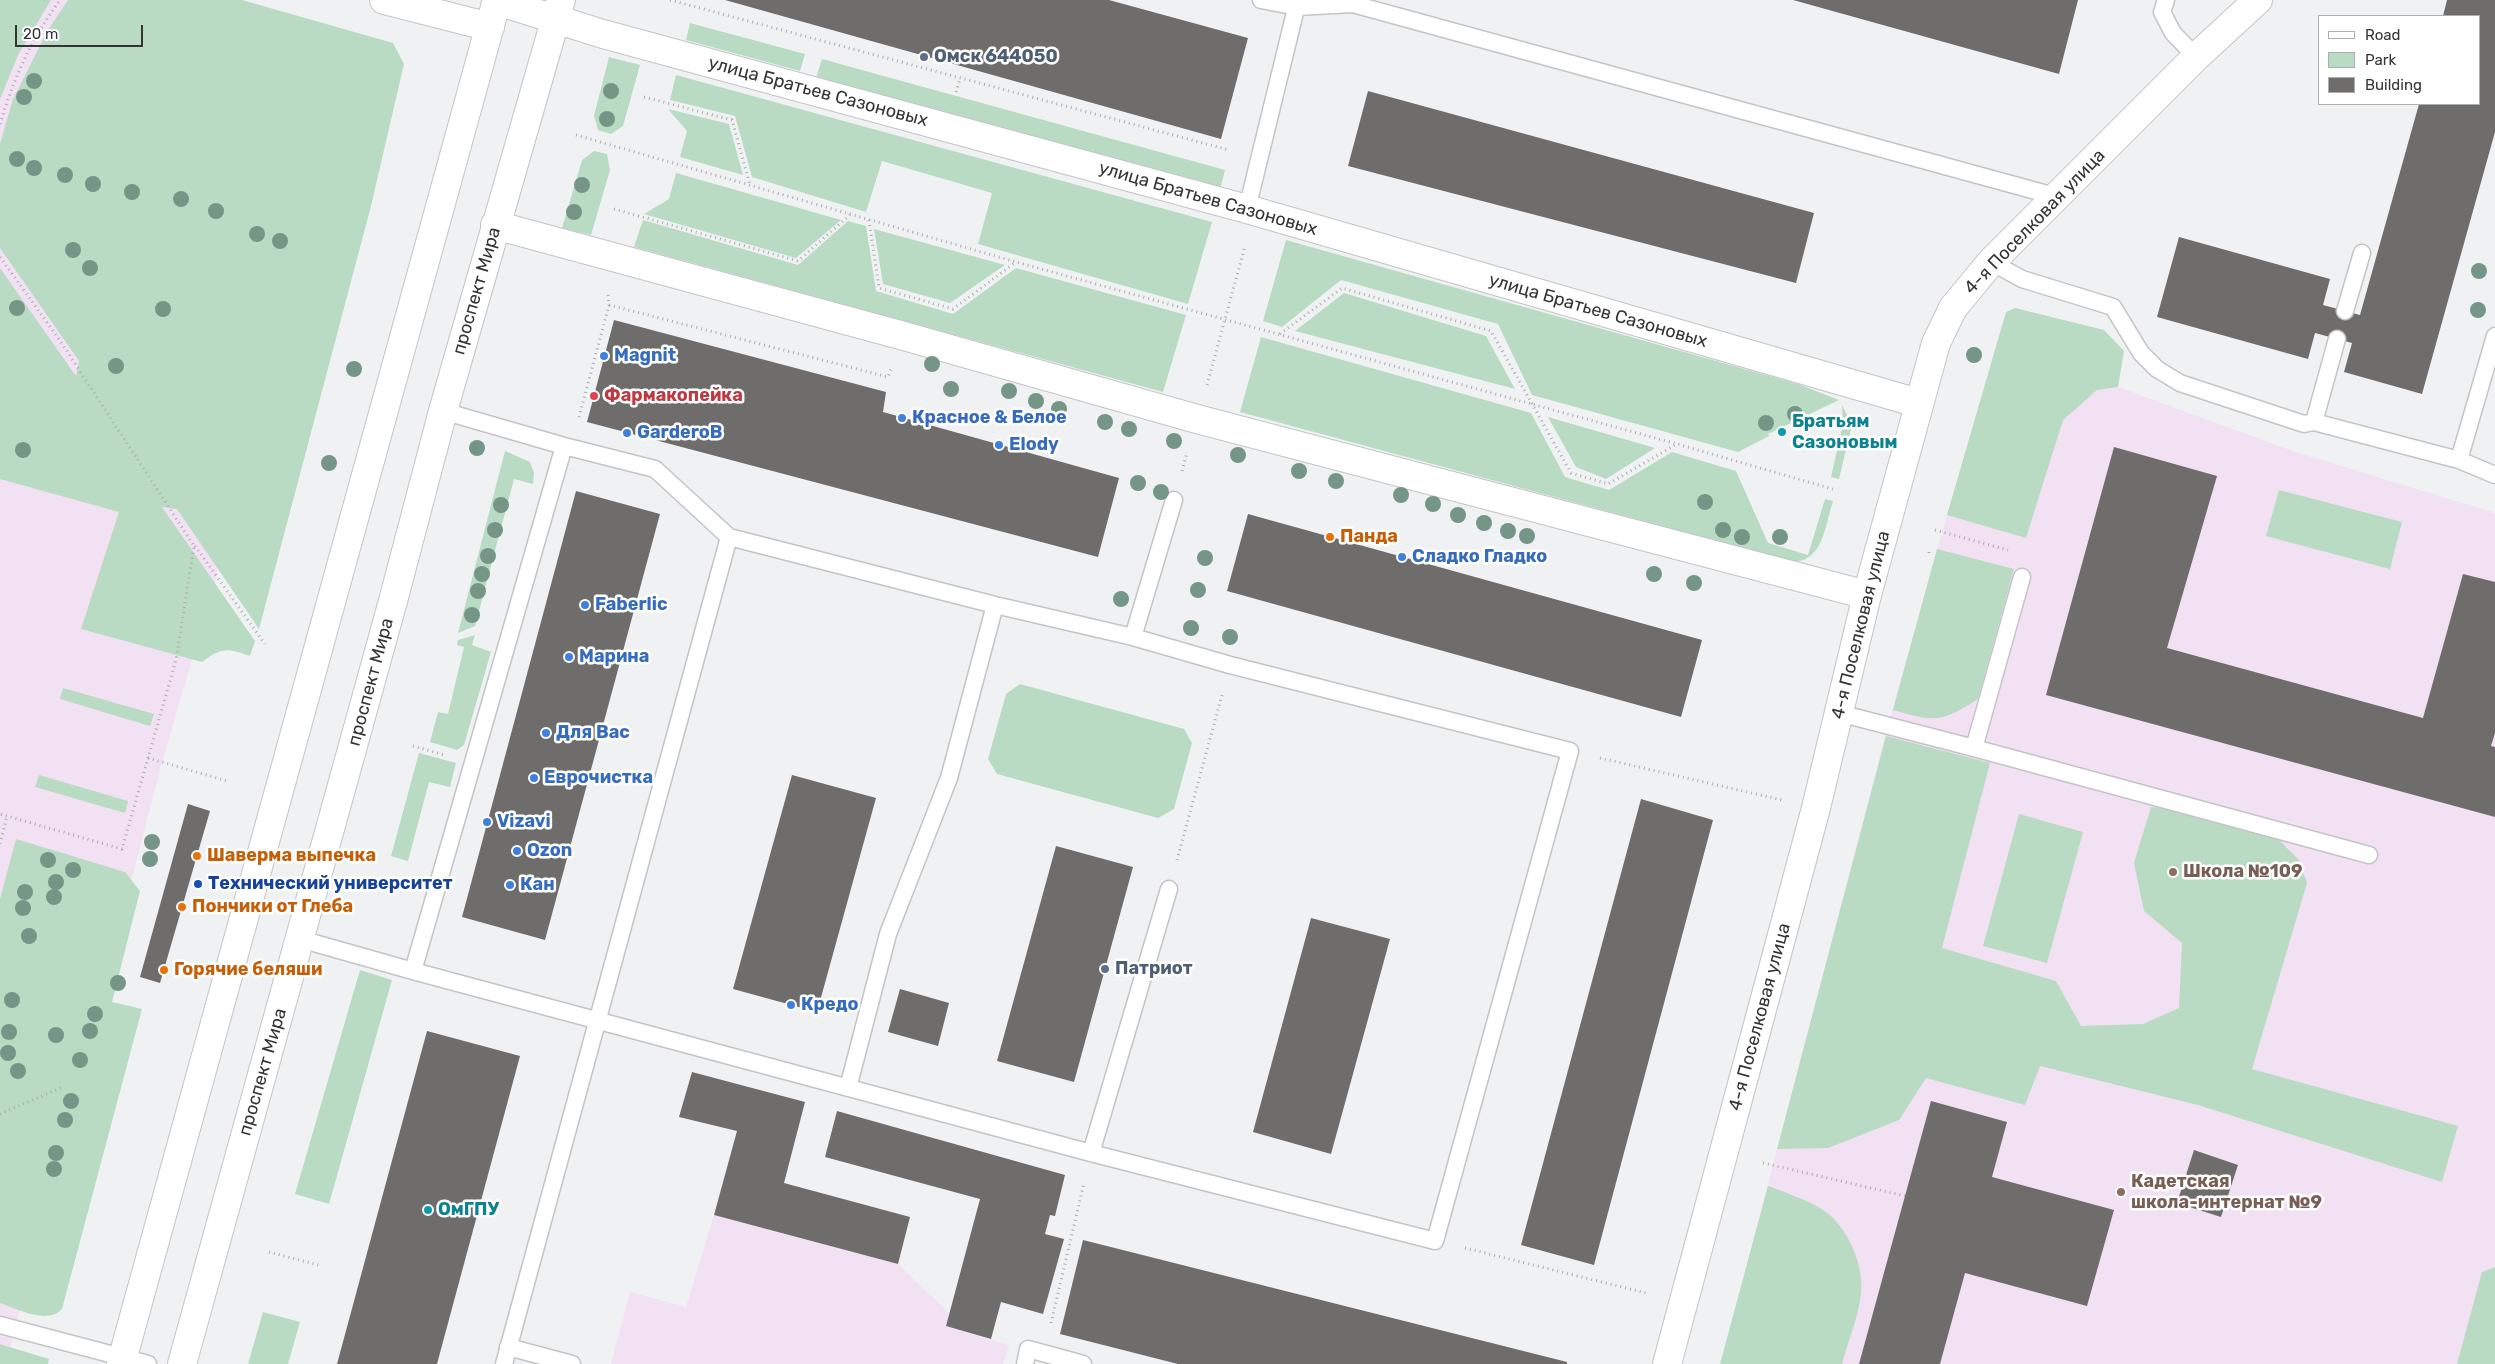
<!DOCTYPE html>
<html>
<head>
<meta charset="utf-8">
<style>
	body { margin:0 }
	#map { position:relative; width:2495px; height:1364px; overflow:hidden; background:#f0f1f3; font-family:Rubik,sans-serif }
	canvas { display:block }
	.legend { position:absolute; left:2318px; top:15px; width:162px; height:90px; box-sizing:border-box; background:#fff; border:1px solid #aeaeae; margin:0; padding:6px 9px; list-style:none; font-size:15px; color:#343435 }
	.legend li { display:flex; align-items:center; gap:10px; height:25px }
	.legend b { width:25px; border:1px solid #aeaeae }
	.scale { position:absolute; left:15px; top:25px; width:128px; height:22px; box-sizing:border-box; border:2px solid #343435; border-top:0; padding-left:6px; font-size:15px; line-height:18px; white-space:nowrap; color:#343435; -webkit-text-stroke:4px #fff; paint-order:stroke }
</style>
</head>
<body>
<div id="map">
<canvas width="2495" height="1364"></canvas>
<ul class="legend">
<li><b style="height:6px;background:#fff"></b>Road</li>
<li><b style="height:14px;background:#badbc3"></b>Park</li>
<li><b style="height:14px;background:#6f6d6b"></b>Building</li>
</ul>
<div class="scale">20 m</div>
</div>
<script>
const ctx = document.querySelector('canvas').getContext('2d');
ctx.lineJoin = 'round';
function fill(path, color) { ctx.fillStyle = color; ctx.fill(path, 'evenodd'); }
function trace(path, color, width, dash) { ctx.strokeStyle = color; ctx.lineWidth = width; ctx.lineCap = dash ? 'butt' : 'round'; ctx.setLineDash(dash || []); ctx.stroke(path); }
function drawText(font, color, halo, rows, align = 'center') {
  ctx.font = font + ' Rubik,sans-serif'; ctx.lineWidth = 5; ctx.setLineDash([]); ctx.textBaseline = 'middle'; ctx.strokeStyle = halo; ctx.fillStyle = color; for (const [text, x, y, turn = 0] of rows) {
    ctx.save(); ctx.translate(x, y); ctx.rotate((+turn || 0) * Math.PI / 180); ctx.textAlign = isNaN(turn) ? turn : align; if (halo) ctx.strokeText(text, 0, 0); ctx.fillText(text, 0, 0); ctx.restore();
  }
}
fill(new Path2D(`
	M0 0H223L366 39 216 577 162 762 6 1364H0Z
	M2015 308 2104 330 2124 351 2118 387 2298 453 2495 513V1364H1721L1888 725 1942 532 2006 312Z
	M714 1215 898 1264 949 1313 946 1326 1009 1345 1003 1364H611L630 1292 686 1307Z`), '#f1e1f3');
fill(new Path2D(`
	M0 0H51L18 55 0 99Z
	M68 0H242L393 43 404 64 371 206 259 629 177 509 162 507 255 641 250 656C227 648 222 647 202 662L81 629 119 512 0 479V268L76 376 79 361 0 248V144L13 99 48 30Z
	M690 23 805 54 800 71 686 40Z
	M609 57 640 65 623 126 611 134 598 130 594 116Z
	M822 59 1225 170 1220 190 816 78Z
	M676 75 1212 222 1188 304 978 244 992 193 882 161 866 212 752 177 735 116 670 100Z
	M668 109 729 124 743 175 680 157 687 131Z
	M594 151 607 154 610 170 591 235 562 228 582 160Z
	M676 173 841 220 796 258 644 214 669 199Z
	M643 220 798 265 848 221 866 226 876 291 953 314 1016 268 1186 315 1163 392 634 247Z
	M874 229 1005 265 950 303 883 284Z
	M1286 240 1798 384 1839 400 1768 434 1769 436 1738 452 1532 395 1498 324 1341 280 1282 327 1263 321Z
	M1344 293 1486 336 1515 389 1295 331Z
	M2015 308 2104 330 2124 351 2118 387 2097 390 2063 420 2026 538 1947 515 2006 312Z
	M1261 337 1531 413 1565 477 1609 490 1672 452 1736 471 1768 543 1808 555 1825 499 1833 501C1825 525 1824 559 1795 562L1240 412Z
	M1842 405 1852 425 1839 479 1831 477 1843 424Z
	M1548 417 1655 448 1606 479 1576 467Z
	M505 451 530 462 534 473 533 484 514 479 475 626 458 633Z
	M2279 490 2402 522 2390 569 2266 536Z
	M1937 549 2014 569 1978 699C1941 723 1934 722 1893 710Z
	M475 635 472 645 491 652 464 745 457 750 430 742 438 712 448 714 464 647 457 645 458 640Z
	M1020 684 1184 729 1192 743 1174 809 1158 818 997 774 988 759 1006 694Z
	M63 688 154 714 150 726 60 699Z
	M1886 736 1990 763 1942 948 2056 981 2081 1026 2143 1024 2179 1008 2182 943 2144 911 2134 863 2151 807 2182 810 2280 841 2299 860 2307 883 2252 1069 2458 1126 2442 1182 2198 1105 2040 1066 2025 1105 1926 1078 1899 1120 1828 1148 1777 1149Z
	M419 753 456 763 450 787 429 782 408 861 391 856Z
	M39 775 128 801 125 813 35 787Z
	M2019 814 2083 832 2047 963 1983 946Z
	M16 839 125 872 140 891 112 1002 142 1009 62 1309C47 1325 18 1309 0 1303V899Z
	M360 970 392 980 329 1204 295 1194Z
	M1768 1186C1787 1193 1817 1203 1831 1216 1850 1234 1864 1267 1861 1293 1859 1316 1848 1341 1842 1364H1720Z
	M2495 1267V1364H2457L2482 1272Z
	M263 1312 300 1322 288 1364H248Z
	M0 1344 49 1359 48 1364H0Z`), '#badbc3');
fill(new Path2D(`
	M725 0H1109L1248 38 1221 139Z
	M1793 0H2078L2059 74Z
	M2447 0H2495V132L2422 394 2344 372 2352 343 2315 333 2308 359 2157 317 2179 237 2330 279 2323 305 2360 315 2419 104H2479V16H2443Z
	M1368 91 1814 213 1796 283 1348 166Z
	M614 320 886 392 883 412 1119 478 1098 557 587 422Z
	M2114 447 2217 476 2167 648 2423 718 2463 574 2495 582V733L2491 746 2495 747V817L2046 695Z
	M576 491 660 514 545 940 462 917Z
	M1248 514 1702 640 1681 717 1227 591Z
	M792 775 876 798 817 1012 733 989Z
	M1641 799 1713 820 1594 1265 1521 1245Z
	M188 804 210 811 160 983 140 977Z
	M1056 846 1133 867 1074 1082 997 1061Z
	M1311 918 1390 939 1331 1154 1253 1132Z
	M900 989 949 1003 938 1046 888 1032Z
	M427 1031 520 1056 437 1364H337Z
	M692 1072 805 1102 784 1183 910 1217 898 1264 714 1215 737 1131 679 1117Z
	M1931 1101 2007 1122 1992 1177 2114 1210 2087 1306 1965 1273 1940 1364H1859Z
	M837 1111 1065 1175 1055 1216 1050 1215 1045 1234 1064 1239 1043 1314 1001 1302 991 1339 946 1326 980 1199 825 1157Z
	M2194 1150 2238 1165 2221 1217 2177 1203Z
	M1083 1240 1567 1362V1364H1178L1060 1334Z`), '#6f6d6b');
const lane = new Path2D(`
	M1261 0 1297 7 1353 4 2058 197
	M2166 0 2162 12 2173 33 2196 57
	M1247 209 1298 0
	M1991 262 2022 279 2113 307 2141 353 2157 369 2180 383 2304 424 2314 422 2459 460 2495 475
	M2345 311 2362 253
	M2314 422 2337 339
	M2459 460 2495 336
	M1133 637 1174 500
	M1839 713 1974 748 2022 577
	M1974 748 2369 855
	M300 939 413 971 1091 1153 1435 1241 1570 751 1230 665 1133 637 995 605 729 537 655 469 564 446 443 411
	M413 971 564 446
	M848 1088 888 934 949 778 995 605
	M1091 1153 1169 889
	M0 1325 148 1364
	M508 1347 572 1364
	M504 1364 729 537
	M1025 1364 1028 1349 1083 1364`);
const street = new Path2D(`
	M384 0 490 27
	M497 1 603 34 1247 209 1918 403
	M495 225 904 336 1197 419 1867 595`);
const secondary = new Path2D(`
	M121 1364 497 0
	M182 1364 393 601 443 411 561 0
	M1667 1364 1816 808 1867 595 1936 343 1953 308 1991 262 2196 57 2258 0`);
trace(lane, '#c4c4c6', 19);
trace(street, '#c4c4c6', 30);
trace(secondary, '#c4c4c6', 30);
trace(new Path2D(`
	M670 0 1229 150
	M956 92 960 79
	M644 97 732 120 750 185
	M0 124C15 75 30 42 60 0
	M576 135 1016 262 1677 444 1836 490
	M614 209 798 261 851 214
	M869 220 879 288 953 309 1016 262
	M0 257 61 342 194 546 176 660 122 849 0 814
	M609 305 888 377 891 369
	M1280 334 1342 288 1491 331 1571 473 1608 484 1677 444
	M1207 385 1245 246
	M579 417 609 305 608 293
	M1182 471 1187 453
	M1935 530 2008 550
	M195 546 265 644
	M1929 553V551
	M413 746 444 755
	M148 758 227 781
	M1600 758 1782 800
	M0 844 7 816
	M1177 860 1222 695
	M0 1114 63 1087
	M1763 1163 1905 1196
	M1465 1248 1646 1293
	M269 1252 322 1266
	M1051 1323 1084 1183`), '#abacae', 3, [1, 4]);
trace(lane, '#fff', 16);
trace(street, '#fff', 28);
trace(secondary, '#fff', 28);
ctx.fillStyle = '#759686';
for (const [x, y] of [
	[34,81],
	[611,91],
	[24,97],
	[607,119],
	[17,159],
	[34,168],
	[65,175],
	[93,184],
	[582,185],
	[132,192],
	[181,199],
	[216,211],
	[574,212],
	[257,234],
	[280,241],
	[73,250],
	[90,268],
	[2479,271],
	[17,308],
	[163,309],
	[2478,310],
	[1974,355],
	[932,364],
	[116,366],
	[354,369],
	[951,389],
	[1009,391],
	[1036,401],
	[1059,409],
	[1795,414],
	[1105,422],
	[1766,423],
	[1129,429],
	[1174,441],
	[477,448],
	[23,450],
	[1238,455],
	[329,463],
	[1299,471],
	[1336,481],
	[1138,483],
	[1161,492],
	[1401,495],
	[1705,502],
	[1433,504],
	[501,505],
	[1458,515],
	[1484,523],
	[495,530],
	[1723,530],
	[1508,531],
	[1527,536],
	[1742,537],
	[1780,537],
	[488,556],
	[1205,558],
	[482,574],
	[1654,574],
	[1694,583],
	[1198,590],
	[478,591],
	[1121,599],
	[472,615],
	[1191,628],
	[1230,637],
	[152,842],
	[150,859],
	[48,860],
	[73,870],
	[56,882],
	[25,892],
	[54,897],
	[23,908],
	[29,936],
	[118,983],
	[12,1000],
	[95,1014],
	[90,1031],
	[9,1032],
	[56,1035],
	[8,1053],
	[80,1060],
	[18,1071],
	[71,1101],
	[65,1120],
	[56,1153],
	[54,1169]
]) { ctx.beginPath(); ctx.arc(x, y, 8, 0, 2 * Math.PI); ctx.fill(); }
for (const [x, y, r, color] of [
	[924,57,5,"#5c6f8a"],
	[604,356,5,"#3f7fe0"],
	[594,396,5,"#e0444e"],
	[902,418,5,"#3f7fe0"],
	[1782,432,5,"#0f9aa8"],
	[627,433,5,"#3f7fe0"],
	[999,445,5,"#3f7fe0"],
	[1330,537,5,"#e8710a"],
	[1402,557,5,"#3f7fe0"],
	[585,605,5,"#3f7fe0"],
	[569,657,5,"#3f7fe0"],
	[546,733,5,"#3f7fe0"],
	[534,778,5,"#3f7fe0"],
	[487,822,5,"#3f7fe0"],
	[517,851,5,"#3f7fe0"],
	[197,856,5,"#e8710a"],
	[2173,872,5,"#8d6e63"],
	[198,884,5,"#1a4fb4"],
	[510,885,5,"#3f7fe0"],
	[182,907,5,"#e8710a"],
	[1105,969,5,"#5c6f8a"],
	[164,970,5,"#e8710a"],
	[791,1005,5,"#3f7fe0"],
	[2121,1192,5,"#8d6e63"],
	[428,1210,5,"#0f9aa8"]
]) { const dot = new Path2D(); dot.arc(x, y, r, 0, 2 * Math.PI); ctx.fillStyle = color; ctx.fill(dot); trace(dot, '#fff', 2); }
drawText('bold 18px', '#4e5e75', '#fff', [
	["Омск 644050",934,57],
	["Патриот",1115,969]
], 'left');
drawText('18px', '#343435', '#fff', [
	["улица Братьев Сазоновых",818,92,15],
	["улица Братьев Сазоновых",1208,199,16],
	["4-я Поселковая улица",2035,222,-46],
	["проспект Мира",477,291,-74],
	["улица Братьев Сазоновых",1598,311,16],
	["4-я Поселковая улица",1861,625,-76],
	["проспект Мира",371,682,-75],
	["4-я Поселковая улица",1760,1017,-75],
	["проспект Мира",263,1072,-74]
]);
drawText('bold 18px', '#366cbe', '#fff', [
	["Magnit",614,356],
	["Красное & Белое",912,418],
	["GarderoB",637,433],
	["Elody",1009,445],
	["Сладко Гладко",1412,557],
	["Faberlic",595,605],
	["Марина",579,657],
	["Для Вас",556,733],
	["Еврочистка",544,778],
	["Vizavi",497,822],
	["Ozon",527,851],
	["Кан",520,885],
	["Кредо",801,1005]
], 'left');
drawText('bold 18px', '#be3a42', '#fff', [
	["Фармакопейка",604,396]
], 'left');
drawText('bold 18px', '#0d838f', '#fff', [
	["Братьям",1792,422],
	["Сазоновым",1792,443],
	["ОмГПУ",438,1210]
], 'left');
drawText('bold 18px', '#c56008', '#fff', [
	["Панда",1340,537],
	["Шаверма выпечка",207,856],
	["Пончики от Глеба",192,907],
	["Горячие беляши",174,970]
], 'left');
drawText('bold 18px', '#785e54', '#fff', [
	["Школа №109",2183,872],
	["Кадетская",2131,1182],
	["школа-интернат №9",2131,1203]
], 'left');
drawText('bold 18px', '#164399', '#fff', [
	["Технический университет",208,884]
], 'left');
</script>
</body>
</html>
